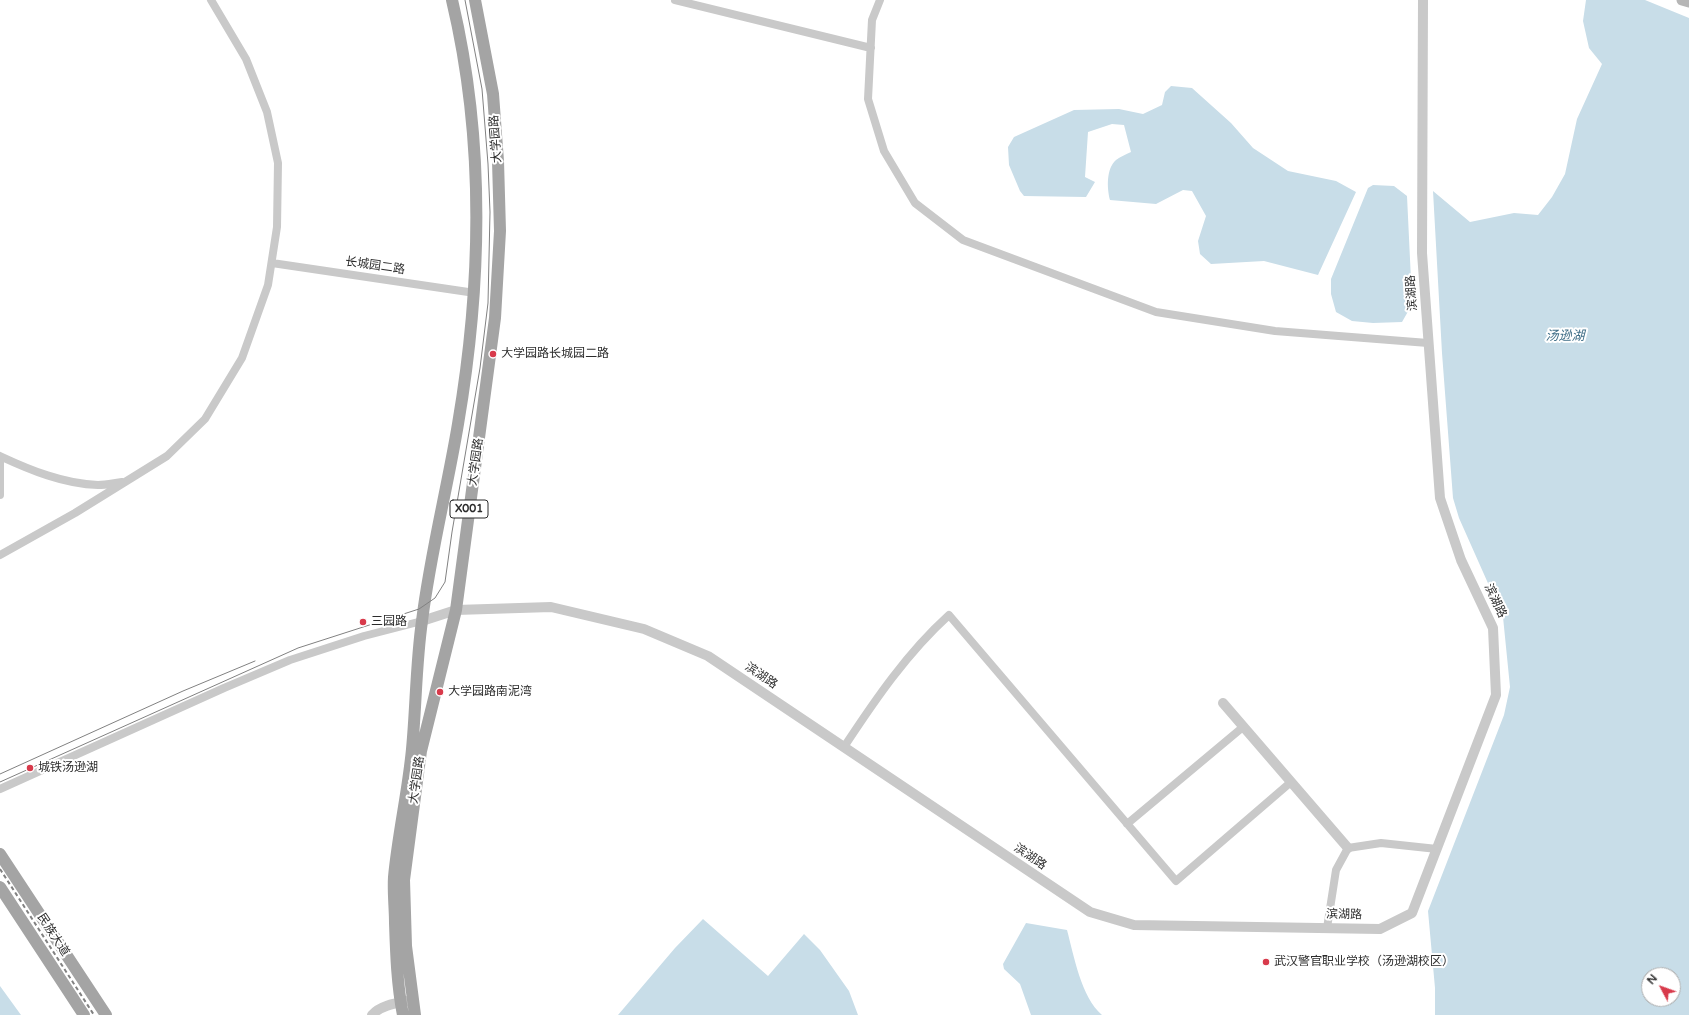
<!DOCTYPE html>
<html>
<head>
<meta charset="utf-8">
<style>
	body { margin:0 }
	#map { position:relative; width:1689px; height:1015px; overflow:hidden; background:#fff; font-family:"Varela Round",sans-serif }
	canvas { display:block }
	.north { position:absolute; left:1641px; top:967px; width:40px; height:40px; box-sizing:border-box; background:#fff; border:1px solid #ababab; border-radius:50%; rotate:311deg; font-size:11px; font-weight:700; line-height:16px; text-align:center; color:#2c2c2c }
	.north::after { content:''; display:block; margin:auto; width:14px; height:18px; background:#d83a4b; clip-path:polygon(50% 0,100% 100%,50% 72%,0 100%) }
</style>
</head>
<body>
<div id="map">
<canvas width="1689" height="1015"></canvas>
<div class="north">N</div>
</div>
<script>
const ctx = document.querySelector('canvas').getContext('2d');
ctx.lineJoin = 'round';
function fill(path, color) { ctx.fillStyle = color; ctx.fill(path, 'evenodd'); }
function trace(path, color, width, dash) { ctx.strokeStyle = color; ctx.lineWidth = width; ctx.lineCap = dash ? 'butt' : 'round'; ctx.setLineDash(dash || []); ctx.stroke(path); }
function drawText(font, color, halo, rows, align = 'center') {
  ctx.font = font + ' "Varela Round","Noto Sans SC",sans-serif'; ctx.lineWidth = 4; ctx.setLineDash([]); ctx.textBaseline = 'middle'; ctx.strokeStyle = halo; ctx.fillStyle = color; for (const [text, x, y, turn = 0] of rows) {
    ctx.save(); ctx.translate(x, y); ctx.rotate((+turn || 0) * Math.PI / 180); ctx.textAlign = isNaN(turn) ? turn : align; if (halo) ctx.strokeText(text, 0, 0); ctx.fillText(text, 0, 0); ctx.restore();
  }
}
fill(new Path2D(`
	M1586 0H1645L1689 18V1015H1435V988L1428 911 1504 715 1510 687 1503 617 1459 518 1453 498 1442 353 1433 191 1470 222 1514 213 1538 215 1552 197 1565 174 1577 119 1602 64 1589 48 1583 21ZM1649 975H1673V999H1649Z
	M1171 86 1192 88 1231 123 1253 148 1288 171 1336 181 1356 192 1318 275 1264 261 1211 264 1200 254 1198 241 1206 216 1192 191 1183 190 1156 204 1110 200C1107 188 1106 169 1116 160 1120 157 1126 154 1131 152L1124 125 1112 124 1088 132 1085 177 1095 182 1086 197 1024 196 1020 191 1009 165 1008 147 1014 137 1074 110 1119 109 1143 114 1162 105 1165 92Z
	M1373 185 1394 186 1407 196 1411 280 1410 308 1402 322 1373 323 1352 321 1336 312 1331 294V279L1368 188Z
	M703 919 768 976 804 934 820 950 849 991 858 1015H618L675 948Z
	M1026 923 1067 930C1074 956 1081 997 1102 1015H1031L1020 984 1004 969 1003 964Z
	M0 986 21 1015H0Z`), '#c8dde8');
trace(new Path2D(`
	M675 0 871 48
	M880 0 872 20 868 99 884 151 915 203 963 240 1156 312 1275 331 1428 343
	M272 263 475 293
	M0 456C30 470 64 484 98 485 106 485 114 483 122 482
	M0 461V495
	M0 555 75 513 167 456 205 419 242 358 268 285 277 227 278 163 267 112 246 59 211 0
	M844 747C875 700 907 653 949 615L1176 881 1291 782
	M0 789 224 688 290 660 364 636 422 621
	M1127 824 1243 727
	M1327 928 1336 870 1348 848 1381 843 1437 849`), '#c9c9c9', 8);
trace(new Path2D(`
	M422 621 456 610 551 607 644 629 708 656 1090 912 1134 925 1380 929 1412 913 1496 695 1493 628 1461 560 1440 498 1422 253 1423 0
	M1223 703 1348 848
	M372 1015C382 1004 399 1003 413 1000`), '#c9c9c9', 10);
trace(new Path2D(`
	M1682 0 1689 2`), '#b6b6b6', 11);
trace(new Path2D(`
	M0 854 106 1015
	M0 887 84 1015
	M403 1015C397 985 396 953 395 923 395 908 393 892 394 877 398 834 408 792 412 749 416 707 416 663 422 621 430 555 447 490 458 424 482 283 485 139 452 0
	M415 1015 406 946 404 880 421 751 456 610 495 318 500 231 498 161 493 94 475 0`), '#a4a4a4', 12);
trace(new Path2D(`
	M0 774 183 691 255 661
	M0 782 298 648 419 609 435 598 445 582 452 532 480 368 488 303 490 212 488 164 482 89 465 0`), '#818181', 1);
trace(new Path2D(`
	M0 869 94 1015`), '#818181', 2, [4, 3]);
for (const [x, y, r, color] of [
	[493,354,4,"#d83a4b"],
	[363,622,4,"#d83a4b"],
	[440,692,4,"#d83a4b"],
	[30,768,4,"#d83a4b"],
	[1266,962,4,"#d83a4b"]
]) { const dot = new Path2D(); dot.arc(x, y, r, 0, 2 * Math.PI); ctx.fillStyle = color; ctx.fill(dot); trace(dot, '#fff', 1.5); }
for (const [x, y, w] of [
	[469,509,38]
]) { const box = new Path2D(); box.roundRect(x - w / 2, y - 9, w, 18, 3); ctx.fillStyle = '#fff'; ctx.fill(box); trace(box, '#2c2c2c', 1); }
drawText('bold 11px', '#2c2c2c', null, [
	["X001",469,509]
]);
drawText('12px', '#2c2c2c', '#fff', [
	["大学园路",496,139,-94],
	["长城园二路",375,266,8],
	["滨湖路",1412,293,-94],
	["大学园路",476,462,-82],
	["滨湖路",1495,601,65],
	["滨湖路",761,676,34],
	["大学园路",417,780,-82],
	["滨湖路",1030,857,34],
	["滨湖路",1344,915,1],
	["民族大道",53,935,57]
]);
drawText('12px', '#2c2c2c', '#fff', [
	["大学园路长城园二路",501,354],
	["三园路",371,622],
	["大学园路南泥湾",448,692],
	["城铁汤逊湖",38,768],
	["武汉警官职业学校（汤逊湖校区）",1274,962]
], 'left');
drawText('italic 13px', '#416f88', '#fff', [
	["汤逊湖",1565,337]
]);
</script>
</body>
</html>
